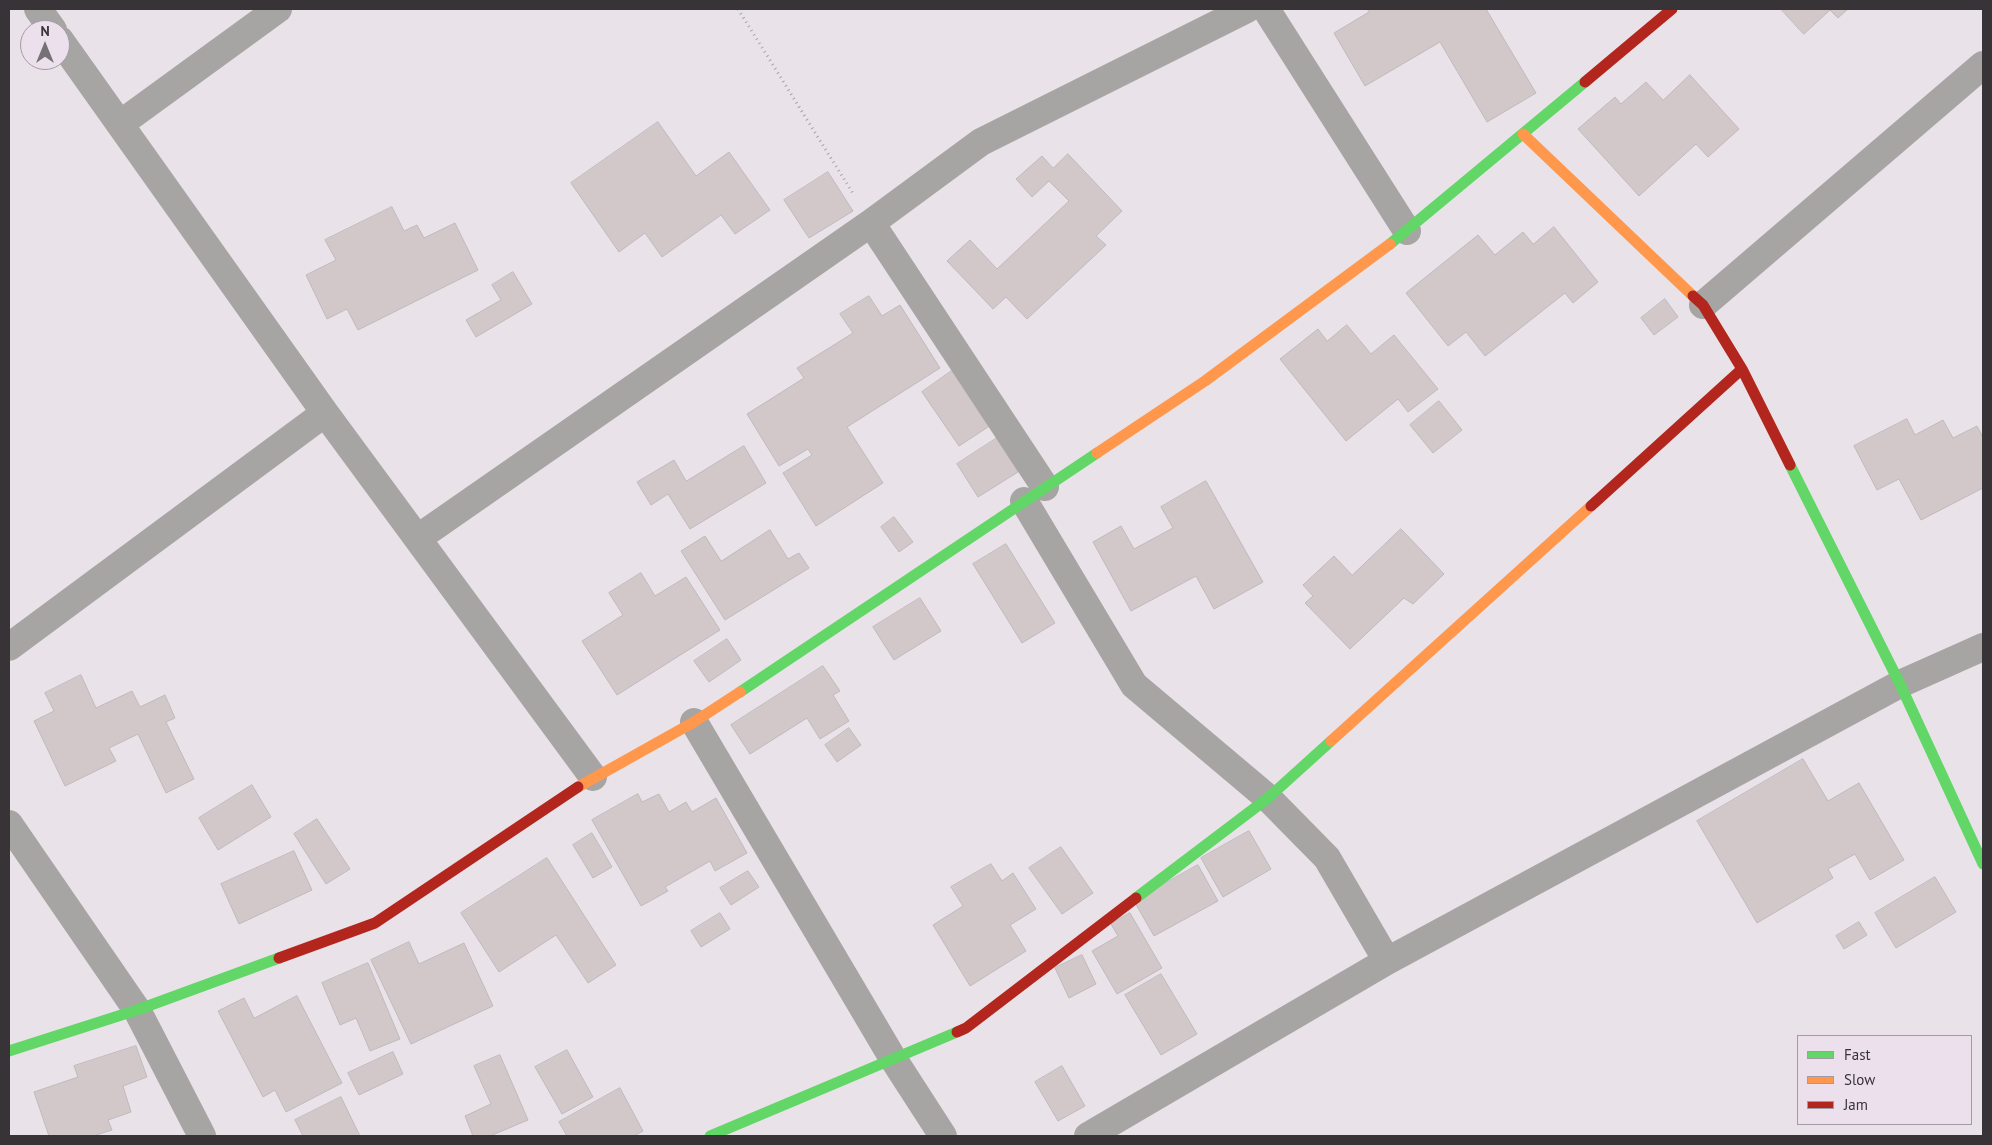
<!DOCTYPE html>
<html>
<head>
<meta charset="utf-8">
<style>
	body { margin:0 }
	#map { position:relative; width:1992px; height:1145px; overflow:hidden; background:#e9e3e9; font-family:"PT Sans",sans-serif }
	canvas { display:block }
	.frame { position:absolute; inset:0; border:10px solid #373337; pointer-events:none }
	.legend { position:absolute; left:1797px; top:1035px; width:175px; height:90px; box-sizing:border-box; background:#ebe0ec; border:1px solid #a39ba4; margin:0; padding:6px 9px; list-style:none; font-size:15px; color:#373337 }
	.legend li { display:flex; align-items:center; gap:10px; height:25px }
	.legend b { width:25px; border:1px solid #a39ba4 }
	.north { position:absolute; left:20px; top:20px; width:50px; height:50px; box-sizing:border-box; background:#ebe0ec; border:1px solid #a39ba4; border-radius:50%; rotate:0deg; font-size:14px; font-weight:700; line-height:20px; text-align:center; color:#373337 }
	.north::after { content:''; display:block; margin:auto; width:18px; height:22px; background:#757175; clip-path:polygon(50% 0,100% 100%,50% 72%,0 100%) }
</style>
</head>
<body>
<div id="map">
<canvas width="1992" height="1145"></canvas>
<div class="frame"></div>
<ul class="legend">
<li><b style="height:6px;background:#63d668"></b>Fast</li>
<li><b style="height:6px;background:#ff974d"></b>Slow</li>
<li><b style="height:6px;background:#b3261e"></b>Jam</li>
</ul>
<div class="north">N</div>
</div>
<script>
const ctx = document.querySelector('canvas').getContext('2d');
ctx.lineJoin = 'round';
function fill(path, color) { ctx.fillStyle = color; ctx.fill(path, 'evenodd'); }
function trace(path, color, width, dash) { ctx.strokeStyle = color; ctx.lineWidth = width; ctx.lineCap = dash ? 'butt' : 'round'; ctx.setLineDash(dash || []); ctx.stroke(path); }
const building = new Path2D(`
	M1367 9H1486L1536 93 1487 122 1440 42 1365 86 1334 33 1369 12Z
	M1781 9H1848L1838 18 1830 10 1804 34Z
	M1690 75 1739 129 1708 157 1696 144 1639 196 1578 129 1615 97 1621 104 1646 82 1663 100Z
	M658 122 696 176 729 152 770 210 735 234 721 215 662 257 645 233 619 252 571 183Z
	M1068 154 1122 211 1096 236 1106 245 1027 319 1006 297 993 309 947 261 970 240 997 269 1069 201 1049 181 1032 197 1016 179 1042 156 1053 168Z
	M828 172 853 211 809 238 784 200Z
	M392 207 404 231 417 225 424 238 455 223 478 270 358 330 347 309 327 319 306 275 336 260 325 240Z
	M1554 227 1598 282 1573 303 1565 293 1485 356 1466 332 1448 346 1406 293 1478 235 1495 255 1523 232 1533 244Z
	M513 272 532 304 476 337 466 320 501 300 492 285Z
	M869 296 882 316 900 305 940 368 847 427 883 483 816 526 783 473 812 455 808 449 779 466 747 414 804 378 797 368 853 333 840 314Z
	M1665 299 1678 317 1654 335 1641 318Z
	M1347 325 1371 354 1394 335 1438 389 1408 412 1398 399 1346 441 1280 359 1318 329 1327 341Z
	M953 370 991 425 959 446 922 392Z
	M1439 401 1462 430 1433 453 1410 425Z
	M1907 419 1915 435 1943 420 1953 438 1977 426 1983 437V488L1921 520 1899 479 1877 490 1854 446Z
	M997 438 1018 472 978 497 957 464Z
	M744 446 766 483 690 529 668 494 651 505 637 482 674 460 686 481Z
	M1206 481 1263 582 1214 609 1196 576 1131 611 1093 542 1121 526 1134 549 1173 528 1161 507Z
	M894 517 913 542 899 552 881 527Z
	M1401 529 1444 574 1413 604 1404 598 1350 649 1305 603 1313 596 1303 585 1334 556 1352 575Z
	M770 530 788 559 799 553 809 568 725 620 681 551 705 536 721 561Z
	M1006 544 1055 623 1022 643 973 564Z
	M641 573 655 596 686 577 720 630 617 695 582 641 623 615 609 593Z
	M920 598 941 631 894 660 873 627Z
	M727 639 741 660 709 682 694 661Z
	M823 666 840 691 833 695 849 721 820 739 807 718 750 754 731 725Z
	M81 675 96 708 132 691 140 707 165 695 175 718 166 722 194 779 166 793 138 734 109 748 116 761 65 786 34 721 54 711 45 693Z
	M849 728 861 745 837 762 825 745Z
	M1803 759 1828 801 1859 783 1904 860 1870 880 1855 854 1828 869 1833 878 1757 923 1697 821Z
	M252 785 271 817 218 850 199 818Z
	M638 794 642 802 659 794 669 812 686 802 692 812 716 798 747 853 715 871 710 861 665 887 668 891 641 906 592 820Z
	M317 819 350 869 326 884 294 834Z
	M1249 831 1271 869 1223 897 1201 858Z
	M592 833 612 867 593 878 573 845Z
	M1061 847 1093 893 1062 914 1029 868Z
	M294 851 312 890 239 924 221 884Z
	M547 858 616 965 588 983 556 935 499 972 461 913Z
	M991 864 1002 881 1013 873 1036 909 1010 925 1026 951 970 986 933 925 963 906 951 887Z
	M1198 865 1218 901 1154 936 1134 901Z
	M748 871 759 887 731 905 720 888Z
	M1935 877 1956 912 1896 948 1875 913Z
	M720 913 730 929 701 947 691 931Z
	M1130 913 1162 968 1117 994 1092 951 1118 936 1111 924Z
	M1859 922 1867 935 1844 949 1836 936Z
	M409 942 419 964 464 943 493 1006 411 1044 371 960Z
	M1082 955 1096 984 1069 998 1055 968Z
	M368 963 400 1039 370 1051 356 1018 340 1025 322 983Z
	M1161 974 1197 1034 1161 1055 1125 995Z
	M297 996 342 1083 286 1112 275 1090 263 1097 218 1011 244 998 254 1018Z
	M136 1046 147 1077 123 1086 131 1112 108 1120 112 1130 93 1136H49L34 1092 78 1077 74 1066Z
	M567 1050 593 1097 562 1114 535 1067Z
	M393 1052 403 1074 359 1095 348 1073Z
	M500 1055 528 1120 490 1136H473L465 1116 491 1104 474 1066Z
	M1062 1066 1085 1106 1058 1121 1035 1082Z
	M620 1088 643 1131 634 1136H567L559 1122Z
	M341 1097 360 1136H303L295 1120Z`);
fill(building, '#d2c8ca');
trace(building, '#beb9bb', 1);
trace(new Path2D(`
	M738 9 854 195`), '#a6a2a4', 3, [1, 4]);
trace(new Path2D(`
	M38 9 53 30
	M1266 9 1407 231
	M60 40 325 413 593 777
	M120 124 278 9
	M871 223 1045 487
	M1703 305 1983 65
	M1024 501 1134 685 1268 798 1327 858 1387 961
	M418 538 871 223 981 142 1247 9
	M9 647 325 413
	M694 722 892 1057 943 1136
	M9 824 137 1010 202 1136
	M1088 1136 1387 961 1900 684 1983 647`), '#a7a4a4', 28);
trace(new Path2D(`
	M1390 244 1585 82
	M1790 465 1900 684 1983 864
	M740 692 1097 453
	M1136 898 1268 798 1331 741
	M9 1051 137 1010 279 958
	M710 1136 957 1032`), '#63d668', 11);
trace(new Path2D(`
	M1523 134 1693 296
	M1097 453 1205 381 1390 244
	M1331 741 1591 506
	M578 787 694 722 740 692`), '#ff974d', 11);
trace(new Path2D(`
	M1585 82 1672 9
	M1693 296 1703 305 1742 369 1790 465
	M1591 506 1742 369
	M279 958 375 923 578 787
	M957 1032 966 1028 1136 898`), '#b3261e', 11);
</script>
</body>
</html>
